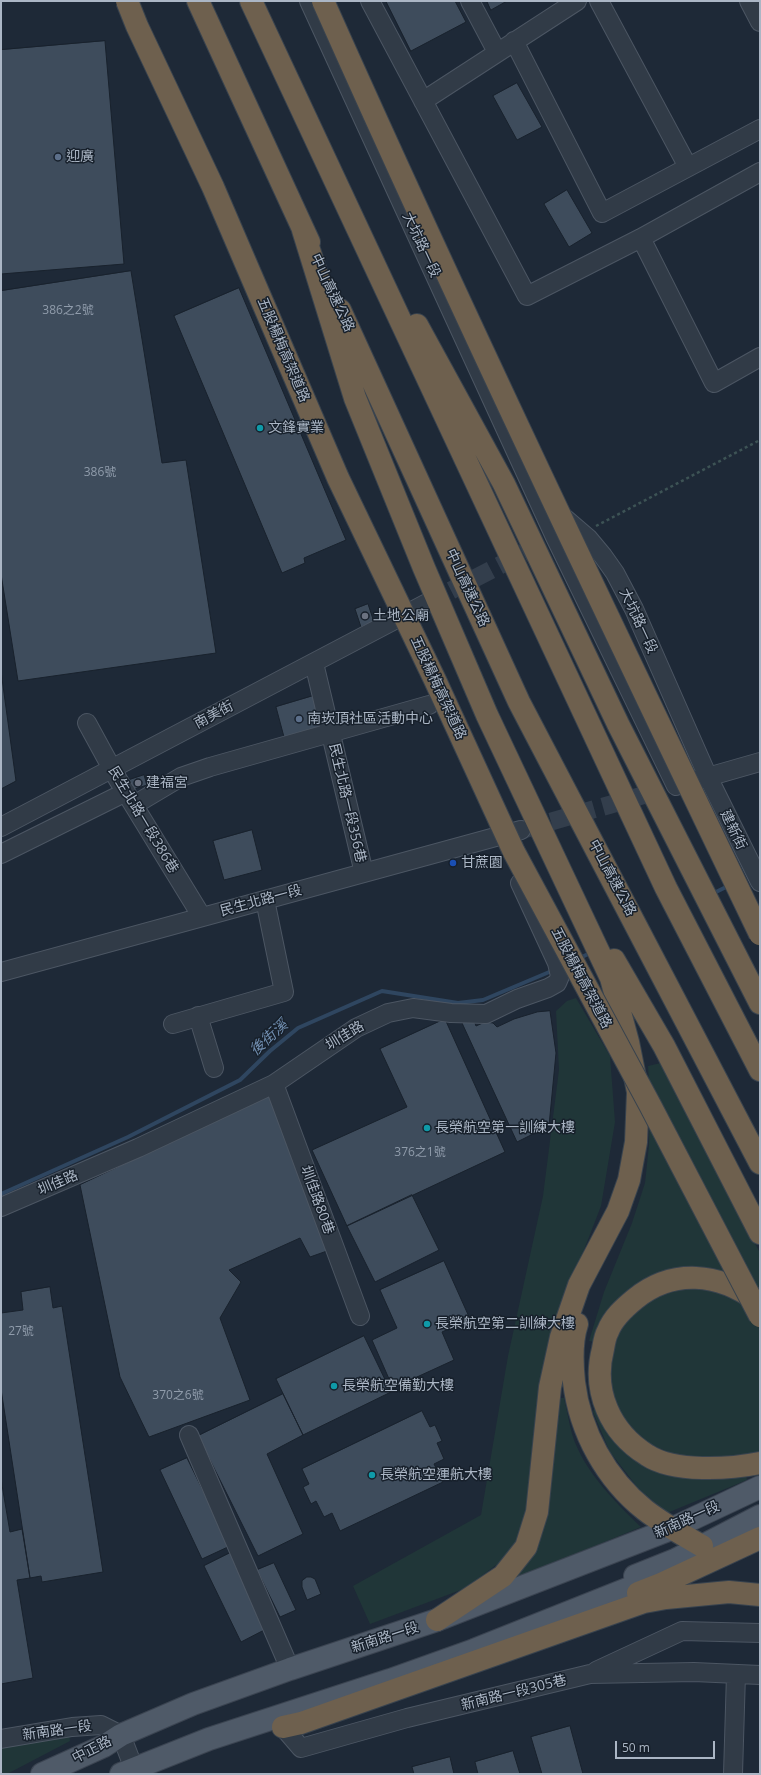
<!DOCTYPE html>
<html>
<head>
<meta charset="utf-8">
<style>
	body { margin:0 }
	#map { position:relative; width:761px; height:1775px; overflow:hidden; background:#1e2937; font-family:"Open Sans",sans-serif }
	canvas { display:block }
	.frame { position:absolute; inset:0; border:2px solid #abb6c5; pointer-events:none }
	.scale { position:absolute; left:615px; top:1741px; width:100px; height:18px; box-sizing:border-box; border:2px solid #abb6c5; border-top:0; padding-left:5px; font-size:12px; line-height:14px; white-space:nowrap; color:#abb6c5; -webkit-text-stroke:3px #17202b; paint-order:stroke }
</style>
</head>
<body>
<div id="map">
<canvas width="761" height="1775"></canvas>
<div class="frame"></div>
<div class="scale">50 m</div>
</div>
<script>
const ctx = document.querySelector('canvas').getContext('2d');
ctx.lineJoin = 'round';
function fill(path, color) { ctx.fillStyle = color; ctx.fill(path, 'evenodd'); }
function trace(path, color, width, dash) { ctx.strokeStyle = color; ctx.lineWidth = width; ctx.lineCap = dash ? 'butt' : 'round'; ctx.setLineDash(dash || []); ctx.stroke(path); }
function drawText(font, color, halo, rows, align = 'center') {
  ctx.font = font + ' "Open Sans","Noto Sans TC",sans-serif'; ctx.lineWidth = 3; ctx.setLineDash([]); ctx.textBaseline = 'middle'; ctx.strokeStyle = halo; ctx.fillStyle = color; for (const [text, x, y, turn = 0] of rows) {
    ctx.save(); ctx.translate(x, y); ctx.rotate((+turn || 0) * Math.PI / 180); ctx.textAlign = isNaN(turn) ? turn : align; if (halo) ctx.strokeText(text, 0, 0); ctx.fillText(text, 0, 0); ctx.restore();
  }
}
fill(new Path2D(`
	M576 998 610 1056 615 1122 601 1206 556 1322 531 1507 513 1552 466 1588 370 1624 353 1586 481 1515 508 1356 543 1196 559 1070 556 1011 567 1001Z
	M661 1063 760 1253V1293L691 1269 596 1342 589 1341 604 1292 632 1223 645 1183 649 1145 650 1098 648 1066Z
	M703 1287 727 1294 760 1316V1452L725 1458 679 1457 641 1440 618 1412 609 1373 617 1335 639 1306 670 1290Z
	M560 1398H564C567 1410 569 1423 572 1434 583 1470 615 1502 641 1527L507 1582 553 1453Z
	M595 1407 636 1459 746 1475 747 1480 667 1513 638 1488 610 1452 593 1412Z
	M69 1735 70 1741 7 1774H1V1746Z`), '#203638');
trace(new Path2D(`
	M712 894 730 885
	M578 959 590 953
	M1 1194 128 1137 240 1080 270 1051 298 1028 382 991 458 1003 483 1000 554 970`), '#2f4660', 4);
const building = new Path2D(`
	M386 1H455L466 22 411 51Z
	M487 1H507L491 10Z
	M105 41 124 264 1 274V50Z
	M517 83 542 127 517 140 493 96Z
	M567 190 592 233 569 247 544 204Z
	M131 271 162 463 186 460 216 653 18 681 1 574V291Z
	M239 288 346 540 304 558 305 563 282 573 174 316Z
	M368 604 374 622 361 627 355 609Z
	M1 671 16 781 1 789Z
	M313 696 321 727 284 737 276 707Z
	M144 775 147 785 132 790 129 780Z
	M252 830 262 870 224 880 213 841Z
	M550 1011 556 1053 549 1126 517 1142 462 1023 473 1018 476 1026 485 1022 493 1023 497 1027 514 1019 537 1012Z
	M445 1019 505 1152 347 1226 312 1150 407 1107 380 1049Z
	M273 1094 327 1251 310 1257 300 1238 229 1270 241 1282 220 1318 250 1400 149 1437 120 1377 80 1185Z
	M412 1195 439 1250 375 1282 347 1226Z
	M444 1261 470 1319 442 1332 454 1360 393 1388 372 1340 397 1328 380 1290Z
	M50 1287 53 1308 62 1306 103 1572 42 1582 41 1576 30 1578 1 1389V1313L23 1310 21 1292Z
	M364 1336 391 1392 303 1435 276 1379Z
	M283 1394 303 1435 267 1454 303 1534 258 1556 198 1436Z
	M422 1411 430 1427 435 1425 442 1441 437 1443 444 1459 434 1464 443 1482 340 1531 332 1513 324 1517 316 1501 311 1504 303 1487 309 1484 302 1469Z
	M187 1458 230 1546 202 1559 160 1470Z
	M1 1479 10 1532 22 1529 30 1578 17 1580 33 1678 1 1684Z
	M232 1552 268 1628 241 1642 204 1566Z
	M274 1563 296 1610 280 1617 257 1570Z
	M307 1577H311L315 1579 321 1594 307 1600 302 1587V1581Z
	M570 1726 583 1774H542L531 1737Z
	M513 1751 520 1774H478L475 1762Z
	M450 1757 454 1774H414L412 1767Z`);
fill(building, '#3e4c5c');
trace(building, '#19222d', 1);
trace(new Path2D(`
	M427 603 543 543
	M525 829 658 791`), '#333e4c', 18, [18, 9]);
const minor = new Path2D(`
	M309 1 555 537 676 786
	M370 1 527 296 641 238 760 172
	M470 1 497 52
	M599 1 688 167
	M749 1 760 22
	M514 41 602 213 760 129
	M423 101 577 1
	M641 238 714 383 760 357
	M560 514 588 538 603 556 615 573 634 609 708 777 760 882
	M314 663 364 873
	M87 723 117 778 202 917
	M697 780 760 762
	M134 805 181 777 210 767 429 705
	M1 827 427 603
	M1 854 126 792
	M1 972 521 830
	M198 1016 214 1068
	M173 1024 284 992 265 900
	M274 1084 360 1316
	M1 1207 138 1148 274 1084 356 1028 388 1013 413 1008 451 1013 486 1014 517 999 548 988 557 983 560 976 557 963 520 883
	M189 1435 290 1669
	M596 1671 682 1631 760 1633
	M283 1727 301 1748 407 1718 590 1674 694 1672 760 1675
	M1 1739 72 1727 101 1725 121 1735 136 1774
	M733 1774 736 1674`);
const major = new Path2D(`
	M635 1576 675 1560 760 1516
	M42 1774 104 1746 121 1735 193 1704 290 1669 437 1620 671 1529 760 1487
	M121 1774 209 1739 390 1680 474 1650 655 1578`);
const highway = new Path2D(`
	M198 1 309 242
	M251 1 666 888 760 1070
	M303 230 355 398 424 568 487 715 611 978 628 1042 638 1092 636 1142 629 1180 618 1211 579 1285 561 1337 550 1387 537 1512 526 1547 503 1576 437 1620
	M340 310 519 702 760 1163
	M417 325 504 484 618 724 760 1003
	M614 960 664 1046 760 1233
	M757 1301C719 1273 673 1268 635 1299 624 1308 613 1318 608 1331 605 1336 604 1343 603 1349 592 1391 610 1432 647 1455 674 1473 730 1469 760 1463
	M577 1324C571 1342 572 1363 574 1382 580 1432 606 1479 645 1510 663 1524 683 1535 702 1546
	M638 1593 661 1584 760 1538
	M283 1727 301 1723 644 1602 666 1598 729 1592 760 1595`);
trace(minor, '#4c5663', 20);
trace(major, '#3b4451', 24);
trace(highway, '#39434e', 24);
trace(new Path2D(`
	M596 526 760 440`), '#3d5355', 2.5, [3, 3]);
trace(minor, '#313b47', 18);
trace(major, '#4f5a68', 22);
trace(highway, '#6e604e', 22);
const highwayBridge = new Path2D(`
	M127 1 137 26 213 187 338 478 435 680 514 852 650 1105 760 1316
	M323 1C463 315 611 624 760 934`);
trace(highwayBridge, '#39434e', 24, []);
trace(highwayBridge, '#6e604e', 22);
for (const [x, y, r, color] of [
	[58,157,4,"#5c6f8a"],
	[260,428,4,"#0f9aa8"],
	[365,616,4,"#6b7280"],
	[299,719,4,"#5c6f8a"],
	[138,783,4,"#6b7280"],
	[453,863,4,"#1a4fb4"],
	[427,1128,4,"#0f9aa8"],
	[427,1324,4,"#0f9aa8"],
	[334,1386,4,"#0f9aa8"],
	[372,1475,4,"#0f9aa8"]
]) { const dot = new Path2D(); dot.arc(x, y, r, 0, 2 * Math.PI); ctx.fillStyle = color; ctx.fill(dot); trace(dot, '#17202b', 1.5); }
drawText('12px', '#909cab', null, [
	["386之2號",68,311],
	["386號",100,473],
	["376之1號",420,1153],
	["27號",21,1332],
	["370之6號",178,1396]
]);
drawText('14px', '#abb6c5', '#17202b', [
	["迎廣",66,157],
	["文鋒實業",268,428],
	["土地公廟",373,616],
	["南崁頂社區活動中心",307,719],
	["建福宮",146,783],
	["甘蔗園",461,863],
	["長榮航空第一訓練大樓",435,1128],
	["長榮航空第二訓練大樓",435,1324],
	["長榮航空備勤大樓",342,1386],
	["長榮航空運航大樓",380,1475]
], 'left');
drawText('14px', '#abb6c5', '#17202b', [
	["大坑路一段",421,245,65],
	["中山高速公路",332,293,65],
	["五股楊梅高架道路",283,350,67],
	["中山高速公路",467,588,65],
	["大坑路一段",638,621,65],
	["五股楊梅高架道路",438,688,65],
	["南美街",214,715,-28],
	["民生北路一段356巷",347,803,77],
	["民生北路一段386巷",143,820,59],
	["建新街",733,830,64],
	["中山高速公路",612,878,62],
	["民生北路一段",261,901,-15],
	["五股楊梅高架道路",581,978,62],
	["圳佳路",345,1036,-31],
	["圳佳路",58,1183,-23],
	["圳佳路80巷",317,1200,70],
	["新南路一段",687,1520,-24],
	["新南路一段",385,1638,-18],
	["新南路一段305巷",514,1693,-14],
	["新南路一段",57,1731,-8],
	["中正路",92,1750,-27]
]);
drawText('italic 15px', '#718eb0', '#17202b', [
	["後街溪",269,1038,-42]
]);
</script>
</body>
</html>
